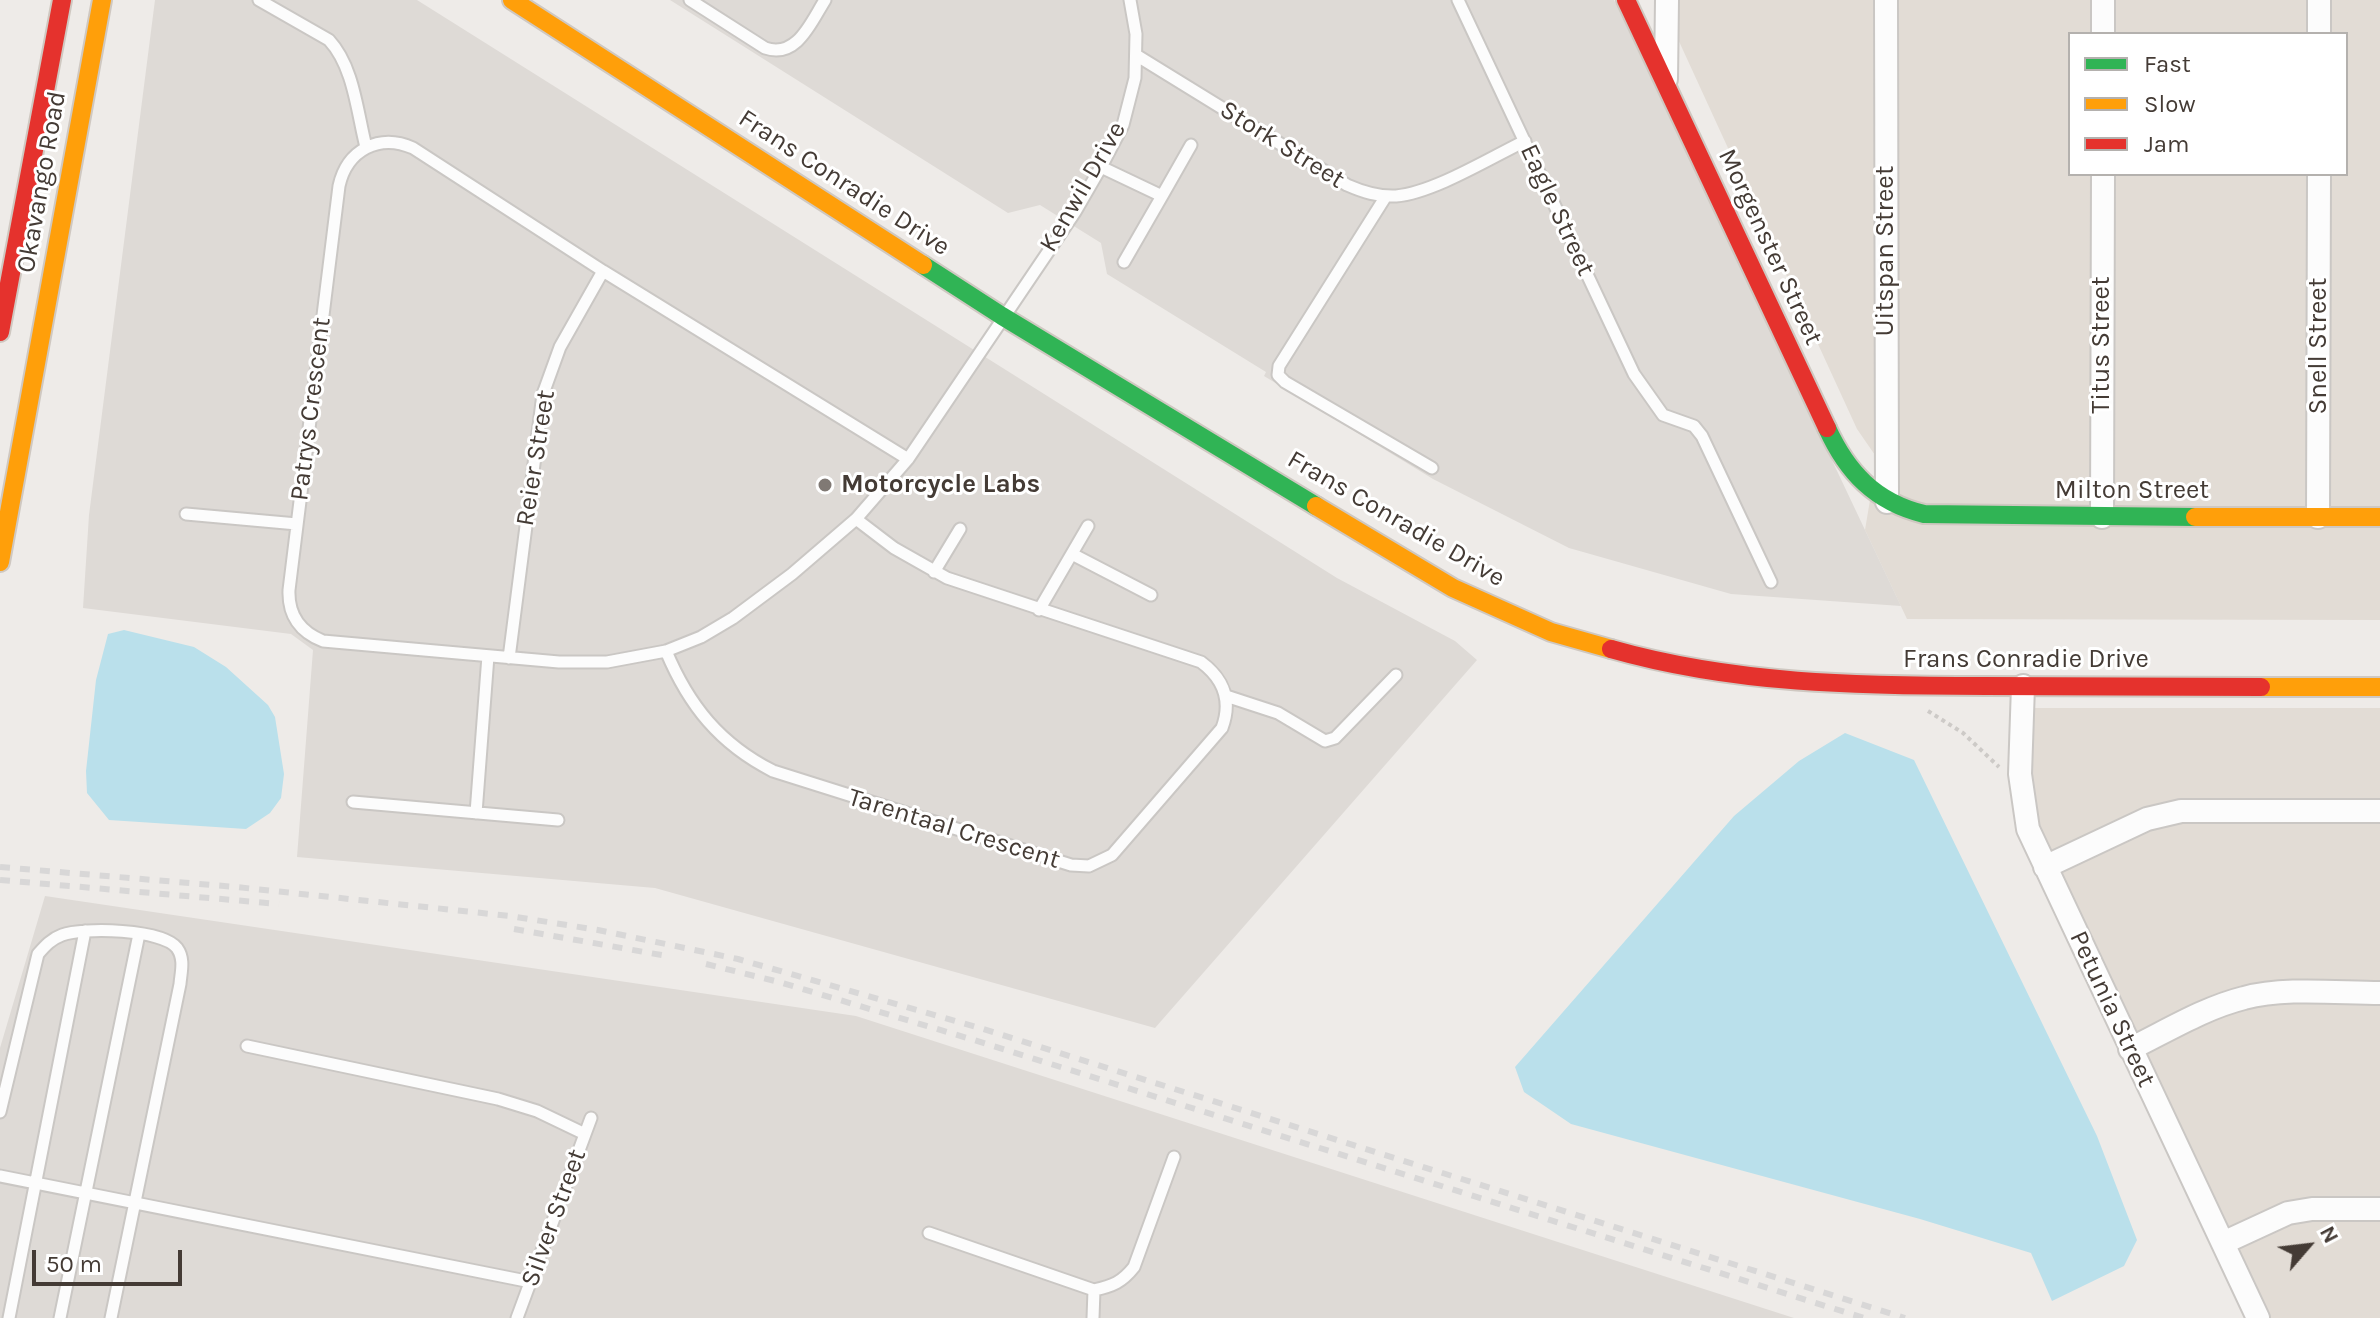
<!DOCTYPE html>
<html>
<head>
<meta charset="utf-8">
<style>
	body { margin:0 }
	#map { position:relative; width:2380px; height:1318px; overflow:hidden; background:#eeebe8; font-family:Karla,sans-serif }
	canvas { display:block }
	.legend { position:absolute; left:2068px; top:32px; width:280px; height:144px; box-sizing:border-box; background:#fff; border:2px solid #b4b1ae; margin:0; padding:10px 14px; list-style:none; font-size:24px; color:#443b35 }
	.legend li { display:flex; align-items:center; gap:16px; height:40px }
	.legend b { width:40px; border:2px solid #b4b1ae }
	.north { position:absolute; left:2268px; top:1206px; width:80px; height:80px; -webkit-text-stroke:6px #fff; paint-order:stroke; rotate:62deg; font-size:22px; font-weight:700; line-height:32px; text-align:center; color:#443b35 }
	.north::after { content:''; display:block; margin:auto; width:28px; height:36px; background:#443b35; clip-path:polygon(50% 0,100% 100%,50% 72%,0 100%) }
	.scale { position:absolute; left:32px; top:1250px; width:150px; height:36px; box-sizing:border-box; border:4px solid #443b35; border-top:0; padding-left:10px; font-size:24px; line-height:28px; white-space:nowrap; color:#443b35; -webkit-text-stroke:6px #fff; paint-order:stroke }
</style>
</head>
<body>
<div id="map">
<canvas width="2380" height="1318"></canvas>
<ul class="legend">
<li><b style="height:10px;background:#30b455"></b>Fast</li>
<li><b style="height:10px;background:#ff9f0a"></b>Slow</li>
<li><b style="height:10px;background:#e5322d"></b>Jam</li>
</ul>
<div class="north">N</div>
<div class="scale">50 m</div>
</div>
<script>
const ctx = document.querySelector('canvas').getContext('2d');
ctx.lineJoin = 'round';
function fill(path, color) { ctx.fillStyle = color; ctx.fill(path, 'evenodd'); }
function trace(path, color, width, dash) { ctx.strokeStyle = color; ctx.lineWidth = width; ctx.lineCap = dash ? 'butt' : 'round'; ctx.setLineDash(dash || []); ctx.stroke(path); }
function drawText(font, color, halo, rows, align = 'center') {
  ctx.font = font + ' Karla,sans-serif'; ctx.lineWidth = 6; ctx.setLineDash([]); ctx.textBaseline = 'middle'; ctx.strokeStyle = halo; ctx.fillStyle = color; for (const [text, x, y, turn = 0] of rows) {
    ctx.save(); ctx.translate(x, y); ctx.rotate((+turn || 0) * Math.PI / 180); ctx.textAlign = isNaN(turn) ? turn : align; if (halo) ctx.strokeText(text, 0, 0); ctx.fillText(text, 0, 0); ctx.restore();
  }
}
fill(new Path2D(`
	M1660 0H2380V620L1907 619 1865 530 1877 458 1857 429ZM2070 34H2346V174H2070Z
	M2026 708H2380V1318H2256L2030 829Z`), '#e2dcd5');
fill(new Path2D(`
	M155 0H417L1337 578 1455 641 1477 660 1155 1028 655 888 297 857 313 650 291 634 83 608 89 515Z
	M670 0H1614L1901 606 1731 594 1569 548 1433 479 1264 376 1266 372 1107 274 1101 243 1040 205 1008 213Z
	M45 896 856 1016 1794 1318H0V1048Z`), '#dedad6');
fill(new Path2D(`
	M124 630 194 647 226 667 268 705 275 717 284 774 281 798 270 813 246 829 109 820 87 793 86 771 96 680 108 634Z
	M1845 733 1914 760 2097 1136 2137 1240 2124 1266 2052 1301 2031 1253 1920 1219 1571 1124 1524 1092 1515 1067 1734 816 1799 761Z`), '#bae0eb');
const lane = new Path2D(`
	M259 0 329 40C354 67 357 112 366 147
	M690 0 765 48C797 59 811 22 825 0
	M1458 0 1634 374 1663 415 1694 426 1702 436 1771 582
	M1136 55 1347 185C1363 192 1378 197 1396 196 1433 193 1490 158 1525 141
	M1101 167 1162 196 1124 262
	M1162 196 1191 145
	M1386 196 1279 366 1278 375 1285 382 1432 468
	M908 459 603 271 413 148C379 133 347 150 339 186L289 590C288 615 300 632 323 641L559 662H607L666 651 701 637 733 618 792 574 856 519 908 459 1075 212 1101 167 1123 125 1135 78 1136 34 1130 0
	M186 514 297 524
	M1072 554 1151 595
	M934 572 960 529
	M1039 610 1088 526
	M666 651C689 706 720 744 773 771L1071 865 1089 866 1112 855 1222 728C1232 701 1224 679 1201 662L947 578 894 548 856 519
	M509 658 543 394 560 347 603 271
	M1226 696 1278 713 1325 741 1335 738 1396 675
	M353 802 558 820
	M476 813 488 656
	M247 1046 498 1099 537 1111 585 1134
	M0 1112 38 954C45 946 51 939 62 935 83 927 163 929 177 948 185 959 181 972 180 984L111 1318
	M0 1176 531 1282
	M929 1233 1094 1290 1093 1318
	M1094 1290C1113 1286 1122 1282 1134 1267L1174 1157
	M9 1318 85 931
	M60 1318 139 934
	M517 1318 591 1118`);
const street = new Path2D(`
	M1886 0 1887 502
	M2103 34V0
	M2319 34V0
	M1666 79 1667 0
	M2102 517 2103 174
	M2318 517 2319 174
	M2023 686 2020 774 2028 829 2258 1318
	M2045 867 2147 819 2181 811H2380
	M2130 1049C2167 1031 2204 1008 2244 998 2284 987 2338 993 2380 993
	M2223 1243 2288 1213 2312 1209H2380`);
const fast = new Path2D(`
	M923 265 1002 316 1316 506
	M1827 428C1847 472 1875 502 1924 514L2195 517`);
const slow = new Path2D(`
	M512 0 923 265
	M1316 506 1453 588 1551 632 1611 649
	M2195 517H2380
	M0 562 102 0
	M2261 687H2380`);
const jam = new Path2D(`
	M1626 0 1827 428
	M0 332 62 0
	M1611 649C1734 684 1859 686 1986 686 2077 686 2169 687 2261 687`);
trace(lane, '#cac7c4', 15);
trace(street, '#cac7c4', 26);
trace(fast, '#cfc8c1', 22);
trace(slow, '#cfc8c1', 22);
trace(jam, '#cfc8c1', 22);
trace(new Path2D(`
	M1928 711 1963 733 1999 767`), '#cdcac7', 4, [4, 4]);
trace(lane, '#fcfcfc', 11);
trace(street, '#fcfcfc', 22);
trace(fast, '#30b455', 18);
trace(slow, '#ff9f0a', 18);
trace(jam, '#e5322d', 18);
trace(new Path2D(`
	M0 867 236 887 510 916 598 930 738 959 980 1028 1905 1318
	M0 880 279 904
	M514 929 667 956
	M706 964 779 982 974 1040 1864 1318`), '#d8d7d7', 6, [10, 10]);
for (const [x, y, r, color] of [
	[825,485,8,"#807974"]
]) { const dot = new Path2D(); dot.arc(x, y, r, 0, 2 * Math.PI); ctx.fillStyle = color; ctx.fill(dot); trace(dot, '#fff', 3); }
drawText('26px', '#443b35', '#fff', [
	["Stork Street",1282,145,32],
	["Okavango Road",42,182,-80],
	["Frans Conradie Drive",844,183,33],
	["Kenwil Drive",1083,187,-60],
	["Eagle Street",1557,210,65],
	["Morgenster Street",1770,247,65],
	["Uitspan Street",1886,251,-90],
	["Titus Street",2102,345,-90],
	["Snell Street",2319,346,-90],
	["Patrys Crescent",311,409,-83],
	["Reier Street",536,458,-81],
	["Milton Street",2132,491],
	["Frans Conradie Drive",1396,519,30],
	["Frans Conradie Drive",2026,660],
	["Tarentaal Crescent",954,829,17],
	["Petunia Street",2112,1009,65],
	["Silver Street",554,1218,-70]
]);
drawText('bold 26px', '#443b35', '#fff', [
	["Motorcycle Labs",841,485]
], 'left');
</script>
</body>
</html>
